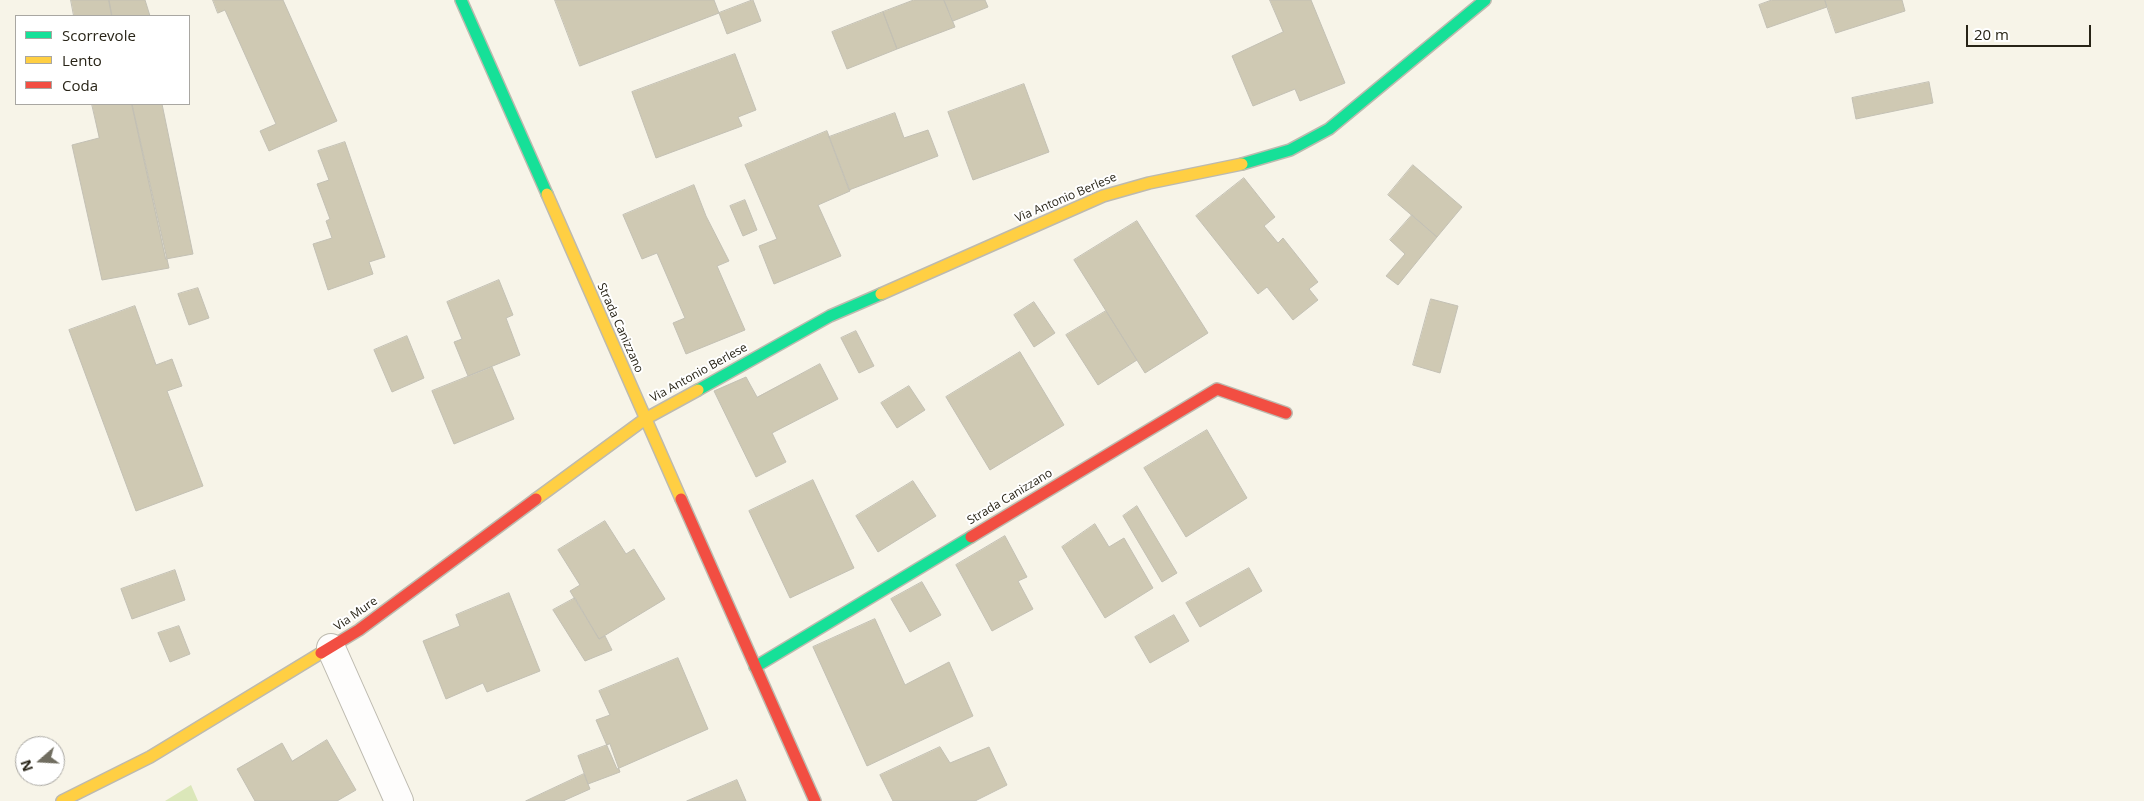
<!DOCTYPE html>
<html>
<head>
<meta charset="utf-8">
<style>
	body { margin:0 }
	#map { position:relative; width:2144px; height:801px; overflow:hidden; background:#f7f4e8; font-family:"Open Sans",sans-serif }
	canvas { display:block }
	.legend { position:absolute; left:15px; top:15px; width:175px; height:90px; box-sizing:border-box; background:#fff; border:1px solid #a9a7a2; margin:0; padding:6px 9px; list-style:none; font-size:15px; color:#282417 }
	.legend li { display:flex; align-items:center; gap:10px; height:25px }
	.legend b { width:25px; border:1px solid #a9a7a2 }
	.north { position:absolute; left:15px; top:736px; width:50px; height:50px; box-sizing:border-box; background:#fff; border:1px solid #a9a7a2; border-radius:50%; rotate:251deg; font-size:14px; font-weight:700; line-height:20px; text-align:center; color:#282417 }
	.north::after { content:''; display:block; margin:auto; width:18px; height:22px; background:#706d60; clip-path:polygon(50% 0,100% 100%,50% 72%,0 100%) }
	.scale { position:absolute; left:1966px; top:25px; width:125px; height:22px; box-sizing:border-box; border:2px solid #282417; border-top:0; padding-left:6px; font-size:15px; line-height:18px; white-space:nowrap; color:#282417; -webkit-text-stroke:4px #fff; paint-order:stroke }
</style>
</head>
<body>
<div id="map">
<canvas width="2144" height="801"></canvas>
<ul class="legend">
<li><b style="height:6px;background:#16e098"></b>Scorrevole</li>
<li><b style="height:6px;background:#ffcf43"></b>Lento</li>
<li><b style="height:6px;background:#f24e42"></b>Coda</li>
</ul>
<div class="north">N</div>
<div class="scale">20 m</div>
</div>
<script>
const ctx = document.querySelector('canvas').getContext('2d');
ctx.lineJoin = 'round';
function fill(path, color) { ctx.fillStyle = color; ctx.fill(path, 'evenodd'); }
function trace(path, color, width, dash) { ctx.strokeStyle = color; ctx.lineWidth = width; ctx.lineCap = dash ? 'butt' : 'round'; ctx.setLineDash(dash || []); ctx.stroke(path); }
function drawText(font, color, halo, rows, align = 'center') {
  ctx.font = font + ' "Open Sans",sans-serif'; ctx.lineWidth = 4; ctx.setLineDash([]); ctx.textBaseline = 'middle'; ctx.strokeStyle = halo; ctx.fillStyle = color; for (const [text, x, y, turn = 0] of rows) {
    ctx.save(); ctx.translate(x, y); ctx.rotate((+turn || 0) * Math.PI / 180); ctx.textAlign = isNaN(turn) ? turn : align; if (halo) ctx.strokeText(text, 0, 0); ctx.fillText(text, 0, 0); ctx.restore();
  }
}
fill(new Path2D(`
	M191 785 198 801H165Z`), '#dbe7b9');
const building = new Path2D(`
	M71 0H109L112 16H74Z
	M109 0H145L150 16H112Z
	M213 0H283L337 121 269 151 260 131 276 124 225 10 218 13Z
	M555 0H714L719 13 580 66Z
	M753 0 761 21 727 34 719 13Z
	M914 0H944L955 27 897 49 883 12Z
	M944 0H985L988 7 953 21Z
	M1270 0H1311L1345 83 1300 101 1295 89 1253 106 1232 56 1283 32Z
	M1772 0H1825L1827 7 1767 28 1759 5Z
	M1825 0H1902L1905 11 1836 33Z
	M883 12 897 49 847 69 832 32Z
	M735 54 756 110 738 117 742 126 656 158 632 92Z
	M1929 82 1933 103 1856 119 1852 98Z
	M1024 84 1049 152 973 180 948 112Z
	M92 104H132L169 268 102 280 72 145 99 138Z
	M132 104H162L193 254 166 259Z
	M895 113 904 138 928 130 938 156 849 190 829 137Z
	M827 131 850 191 818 205 841 256 774 284 759 246 777 239 745 165Z
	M345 142 385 257 369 262 373 274 328 290 313 244 332 238 326 221 330 219 317 184 329 180 318 151Z
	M1413 165 1462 207 1437 237 1388 195Z
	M1244 178 1275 217 1264 226 1278 243 1283 238 1318 282 1309 289 1318 300 1293 320 1267 287 1258 294 1196 216Z
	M694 185 706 216 729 261 717 266 745 330 686 354 673 323 685 318 657 253 642 259 623 215Z
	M745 200 757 230 743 236 730 206Z
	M1412 215 1437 237 1398 285 1386 276 1405 254 1390 240Z
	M1137 221 1208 333 1145 373 1074 260Z
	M499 280 513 315 506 318 520 355 468 376 454 342 462 339 447 302Z
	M198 288 209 318 189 325 178 294Z
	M1431 299 1458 306 1440 373 1413 365Z
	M1034 302 1055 333 1034 347 1014 315Z
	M135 306 156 365 172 359 182 386 167 391 203 486 136 511 69 330Z
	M1106 311 1137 360 1098 385 1066 335Z
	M856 331 874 366 859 373 841 338Z
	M407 336 424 378 392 392 374 350Z
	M1020 352 1064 425 990 470 946 397Z
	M820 364 838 399 772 433 786 462 756 477 714 391 746 377 757 397Z
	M492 367 514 419 454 444 432 391Z
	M909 386 925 410 897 428 881 403Z
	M1207 430 1247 498 1186 537 1144 468Z
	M813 480 854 568 790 598 749 511Z
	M913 481 936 516 878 552 856 516Z
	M1137 506 1177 573 1162 582 1123 516Z
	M605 521 626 554 634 549 665 599 599 639 570 591 580 585 558 550Z
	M1095 524 1109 547 1124 538 1153 588 1105 618 1062 547Z
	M1005 536 1027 577 1018 581 1033 609 992 631 956 565Z
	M1249 568 1262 591 1200 627 1186 603Z
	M175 570 185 600 132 619 121 589Z
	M922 582 941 615 910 632 891 599Z
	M509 593 540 671 487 692 483 683 446 699 423 641 460 626 456 615Z
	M575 598 599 639 605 636 612 650 585 661 553 610Z
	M1174 615 1189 641 1150 663 1135 637Z
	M875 619 905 685 949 662 973 716 867 766 813 647Z
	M179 626 190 654 170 662 158 633Z
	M678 658 708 729 617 769 596 720 610 715 599 691Z
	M327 740 356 790 337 801H255L237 769 282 743 292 761Z
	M610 744 620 772 588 784 578 756Z
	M940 747 950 763 989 747 1007 785 975 801H893L880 775Z
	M584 774 590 789 563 801H526Z
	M737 780 746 801H687Z`);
fill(building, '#cfc9b3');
trace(building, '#c3c0b4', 1);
const street = new Path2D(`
	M331 648 399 801`);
const fast = new Path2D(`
	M461 0 547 194
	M1242 164 1290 150 1329 129 1485 0
	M698 390 830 316 881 294
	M755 667 971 537`);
const slow = new Path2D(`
	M547 194 681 499
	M881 294 1103 196 1149 183 1242 164
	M536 499 645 419 698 390
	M62 801 150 757 321 653`);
const jam = new Path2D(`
	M681 499 815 801
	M971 537 1217 389 1286 413
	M321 653 359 630 536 499`);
trace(street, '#bdbaaf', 30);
trace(fast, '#bdbaaf', 14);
trace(slow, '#bdbaaf', 14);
trace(jam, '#bdbaaf', 14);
trace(street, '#fefdfc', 28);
trace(fast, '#16e098', 11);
trace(slow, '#ffcf43', 11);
trace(jam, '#f24e42', 11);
drawText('12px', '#282417', '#fff', [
	["Via Antonio Berlese",1066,198,-23],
	["Strada Canizzano",620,328,66],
	["Via Antonio Berlese",699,373,-29],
	["Strada Canizzano",1010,497,-31],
	["Via Mure",356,614,-35]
]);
</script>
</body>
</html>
